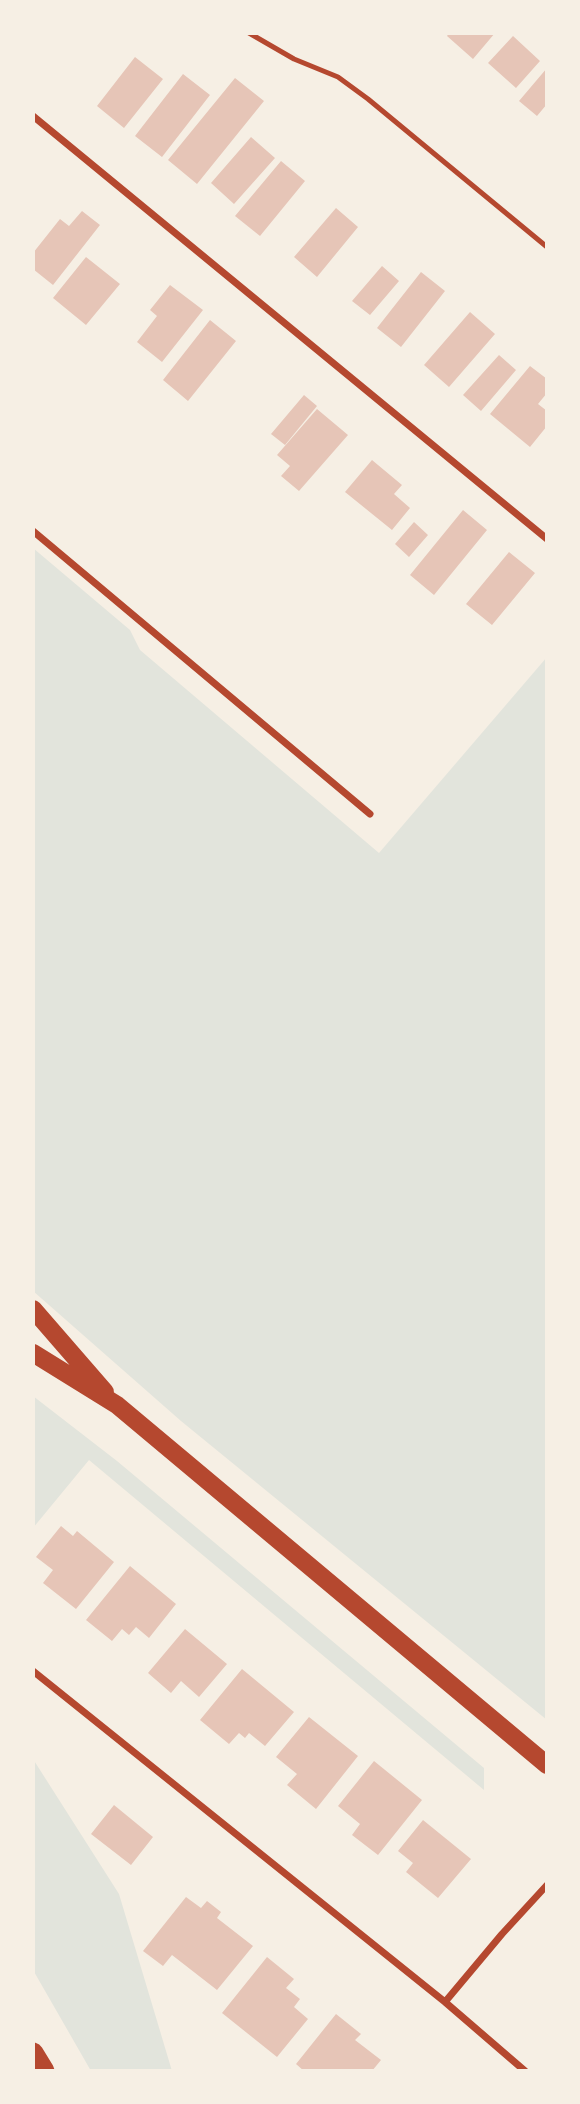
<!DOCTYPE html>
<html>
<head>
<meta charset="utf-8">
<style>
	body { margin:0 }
	#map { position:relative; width:580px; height:2104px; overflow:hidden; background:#f6efe4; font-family:"PT Sans Narrow",sans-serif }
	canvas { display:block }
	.frame { position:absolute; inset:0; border:35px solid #f6efe4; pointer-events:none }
</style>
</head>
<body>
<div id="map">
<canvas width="580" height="2104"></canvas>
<div class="frame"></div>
</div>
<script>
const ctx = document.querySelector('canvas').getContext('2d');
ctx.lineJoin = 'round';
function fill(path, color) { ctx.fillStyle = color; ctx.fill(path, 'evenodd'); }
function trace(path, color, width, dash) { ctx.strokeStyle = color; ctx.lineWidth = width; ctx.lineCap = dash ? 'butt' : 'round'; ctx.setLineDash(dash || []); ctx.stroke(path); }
fill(new Path2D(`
	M33 548 130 630 140 650 379 853 547 657V1720L181 1421 33 1291Z
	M33 1396 117 1461 484 1768V1790L89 1460 33 1528Z
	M33 1759 119 1894 172 2071H91L33 1970Z`), '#e2e4dc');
fill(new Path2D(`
	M449 33H495L473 59 447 36Z
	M513 36 540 61 516 88 488 63Z
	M135 57 163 79 124 128 97 106Z
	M547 68V104L537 116 519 101Z
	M183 74 210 95 162 157 135 136Z
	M235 78 264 101 197 184 168 160Z
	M251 137 275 158 234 204 211 183Z
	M281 161 305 181 260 236 235 216Z
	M336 208 358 227 317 277 294 257Z
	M82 211 100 225 53 285 33 269V253L60 219 69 226Z
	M86 257 120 284 86 325 53 298Z
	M382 266 399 281 370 315 352 301Z
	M421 272 445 291 401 347 377 328Z
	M170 285 203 310 162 362 137 342 157 316 150 310Z
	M470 312 495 334 449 387 424 365Z
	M210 320 236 341 188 401 163 380Z
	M499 355 516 370 481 411 463 395Z
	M530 366 547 379V393L538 404 547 411V426L530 447 490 414Z
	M304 395 317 406 285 445 271 434Z
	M317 409 348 435 299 491 281 476 290 466 277 455Z
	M372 460 402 485 394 494 410 508 392 530 345 492Z
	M463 510 487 530 434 595 410 575Z
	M414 522 428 535 409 557 395 544Z
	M509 552 535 573 492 625 466 604Z
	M61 1526 73 1536 77 1531 114 1562 76 1609 43 1583 53 1570 36 1557Z
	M130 1566 176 1604 149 1638 136 1627 129 1635 122 1629 112 1641 86 1620Z
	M185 1629 227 1664 199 1697 181 1681 171 1693 148 1673Z
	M242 1669 294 1712 265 1746 249 1733 245 1738 239 1733 229 1744 200 1720Z
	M309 1717 358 1756 316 1809 287 1785 297 1774 276 1757Z
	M374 1761 422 1800 378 1855 352 1835 360 1824 338 1806Z
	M114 1805 153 1837 131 1865 91 1834Z
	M423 1820 471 1859 438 1898 406 1872 413 1863 398 1851Z
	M186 1897 201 1908 207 1901 221 1912 217 1918 253 1946 217 1990 172 1955 163 1966 143 1951Z
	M267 1957 294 1979 286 1988 300 1999 294 2007 308 2019 277 2057 222 2013Z
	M336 2014 361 2034 355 2040 381 2060 372 2071H304L296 2064Z`), '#e6c5b7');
trace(new Path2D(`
	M249 33 294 59 338 77 368 99 547 247`), '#b5482f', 5);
trace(new Path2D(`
	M33 116 547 539
	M33 531 370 814
	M33 1671 445 2002 525 2071
	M445 2002 502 1934 547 1885`), '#b5482f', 7);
trace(new Path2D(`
	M33 1309 105 1392
	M33 1353 117 1405 547 1765`), '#b5482f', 18);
trace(new Path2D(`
	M33 2053 44 2071`), '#b5482f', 21);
</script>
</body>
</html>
